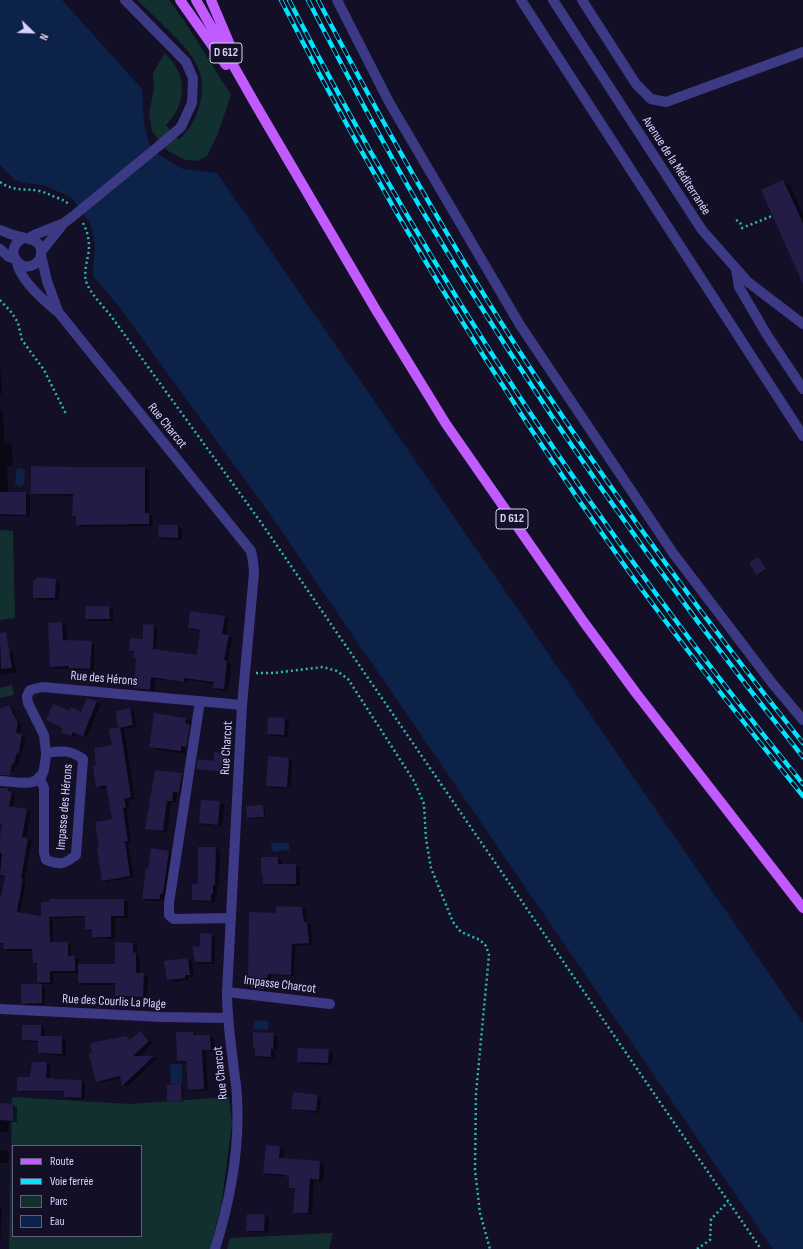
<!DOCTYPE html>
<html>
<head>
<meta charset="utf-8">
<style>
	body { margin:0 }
	#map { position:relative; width:803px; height:1249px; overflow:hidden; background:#130f26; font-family:"Sofia Sans Condensed",sans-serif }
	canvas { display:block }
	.legend { position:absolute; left:12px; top:1145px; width:130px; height:92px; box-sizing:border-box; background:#130f26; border:1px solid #625e7d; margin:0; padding:5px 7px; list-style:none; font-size:12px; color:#d9d4ff }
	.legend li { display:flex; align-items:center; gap:8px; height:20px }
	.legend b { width:20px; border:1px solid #625e7d }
	.north { position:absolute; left:12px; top:12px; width:40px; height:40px; -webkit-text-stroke:3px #130f26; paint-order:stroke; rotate:113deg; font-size:11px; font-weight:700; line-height:16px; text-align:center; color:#d9d4ff }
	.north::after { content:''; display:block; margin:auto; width:14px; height:18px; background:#d9d4ff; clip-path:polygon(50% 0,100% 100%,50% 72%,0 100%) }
</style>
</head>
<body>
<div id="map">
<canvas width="803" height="1249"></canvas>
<ul class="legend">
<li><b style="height:5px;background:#c25bff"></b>Route</li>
<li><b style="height:5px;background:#00e5ff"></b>Voie ferrée</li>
<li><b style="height:11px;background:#12302f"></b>Parc</li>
<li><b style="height:11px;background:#0c2248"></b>Eau</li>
</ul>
<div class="north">N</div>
</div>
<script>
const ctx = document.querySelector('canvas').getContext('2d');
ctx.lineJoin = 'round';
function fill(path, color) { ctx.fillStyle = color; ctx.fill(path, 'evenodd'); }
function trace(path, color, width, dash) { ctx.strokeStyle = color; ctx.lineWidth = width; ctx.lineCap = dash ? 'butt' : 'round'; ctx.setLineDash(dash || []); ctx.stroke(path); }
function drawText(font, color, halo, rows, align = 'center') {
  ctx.font = font + ' "Sofia Sans Condensed",sans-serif'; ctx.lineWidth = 3; ctx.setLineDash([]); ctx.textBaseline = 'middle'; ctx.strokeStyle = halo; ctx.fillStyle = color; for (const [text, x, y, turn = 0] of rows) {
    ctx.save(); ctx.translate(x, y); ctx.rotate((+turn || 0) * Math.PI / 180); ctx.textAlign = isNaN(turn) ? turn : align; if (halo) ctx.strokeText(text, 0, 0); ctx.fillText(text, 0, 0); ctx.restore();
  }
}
fill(new Path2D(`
	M137 0H169L185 22 231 95 217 136 207 156 197 161 185 160 168 151 152 131 149 114 154 89 153 73 165 53C169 58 175 63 177 69 187 87 181 111 166 125L179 140C190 129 197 117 200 103 209 70 188 49 166 28 157 19 147 9 137 0Z
	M0 530 13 531 15 618 0 620Z
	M12 685 14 695 0 698V688Z
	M12 1097 130 1104 229 1097 232 1123 221 1207 210 1249H9ZM13 1146H141V1236H13Z
	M333 1233 329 1249H227L230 1238Z`), '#12302f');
fill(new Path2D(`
	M0 0H62L142 89 144 123 151 150 183 169 217 173 803 1023V1249H773L269 513 120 308 93 276V272L95 245 90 223 71 197 45 186 20 182 15 180 0 165Z
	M17 468 25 469 24 484 22 487 18 486 15 483Z
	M271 843H289V851L280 850 276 852 272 851Z
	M254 1020 269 1021 268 1030 253 1029Z
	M170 1064H182V1084H171Z`), '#0c2248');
fill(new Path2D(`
	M783 181 790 185 803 214V272Z
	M0 370H1L2 394H0Z
	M0 409 3 411 4 443H8L12 445 13 466H7L8 492H26L30 495V516H0Z
	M145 468 149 470V514L152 516 153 526 81 527 77 524V517L73 515 74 496 36 495 32 493Z
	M178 526 182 529V540L164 539 159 536Z
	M759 559 767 570 759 575 758 574Z
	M55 580 60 582 59 600H38L34 598Z
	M86 607H109L113 610V621H90L86 619Z
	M225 617 228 619 226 636 232 638 228 662 231 664 228 691 218 690 214 688 215 684 188 680V683L155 679 154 691 139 690 135 688 137 659 134 657V653L130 650 144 640 153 626 157 628 156 651 198 656 201 631 193 630 189 628Z
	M62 623 66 626 67 641 91 642 95 645 94 670H74L71 668 55 669 51 666 49 624Z
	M9 651 13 653 16 672 0 675V652Z
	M88 699 101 704 87 737 77 733 75 737 66 733 82 713Z
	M9 706 12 708 21 726 20 735 25 737 22 755 20 754 18 766 15 765 14 772 0 770V710Z
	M130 709 134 712 136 727 124 729 135 799 128 800 129 809H127L131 843H128L134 877 107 882 103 880 100 849 113 820 107 787 101 789 97 786 98 766 113 746 110 730 120 728 119 727Z
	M185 719 192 722 187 754 157 750 150 746ZM189 725H191L187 752H185Z
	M284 719 289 721 288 737 272 736 268 734Z
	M228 755 229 756 228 772 197 768 215 762Z
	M288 759 292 761 291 786 270 785V787L267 785Z
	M156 771 182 774 186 777 183 795 177 794 176 803 171 802 167 833 151 830 147 828Z
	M270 787 291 788V789L271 788Z
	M0 789H8L15 795 13 807 27 810 31 812 26 838 32 841 24 881 26 882 20 913 42 917 124 900 128 902V918H115V939L97 938 93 936V930L86 928V917L49 919 53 921V943H68L71 945V957H75L79 959V965H116V943L133 944 137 946V954L140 956V974H144L148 977 147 998H120L116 996V985H83L79 983V973H53V984H42L38 982V965L34 962 33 951H8L5 949 4 944H0V898H2L6 877 0 876V840L5 814 0 813Z
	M202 801 220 802 224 805 222 826 204 825 200 823Z
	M263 807 265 808V818L250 819 248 818Z
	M216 848 220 851 219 886H217V896L215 895V902H197L193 900Z
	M152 849 169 852 173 854 167 896 164 895V901H147L143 899Z
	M278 858 282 861V865H296L300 867V886L268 885 264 883Z
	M302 908 306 910 307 922 311 925 312 945 295 946 294 976 271 975V980H267V991L256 990 252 988 253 980 249 978 277 914Z
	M211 935 215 937V964H201L196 962 201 948Z
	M188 959 192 961 194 977H188L189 980 172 982 168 979Z
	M41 985 45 987V1004L26 1005 22 1003Z
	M41 1026 45 1028V1037H62L66 1040V1056L43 1054 39 1052V1042H27L23 1040Z
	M140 1032 153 1043 139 1057H154L157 1059 127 1087 123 1085 121 1078 100 1083 96 1081 126 1037 131 1040Z
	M193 1033 197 1036H210L214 1039 215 1051H206L208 1091H193L189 1089 187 1063H182L178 1060Z
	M273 1034 278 1037 277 1051H275V1059L260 1058 256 1056V1049L254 1047Z
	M328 1050 333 1052 332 1065 303 1064 298 1062Z
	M46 1063 50 1065V1079L82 1081 85 1083V1099H69L65 1097V1092H22L18 1090Z
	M181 1085 183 1086V1102H168Z
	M317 1096 321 1098 319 1113 296 1110 292 1108Z
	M0 1104 13 1105 17 1107V1122H9V1133L0 1132Z
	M267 1146 280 1147 284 1150 283 1160 320 1162 324 1165 323 1181H314L312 1215 299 1214 294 1212 296 1190 290 1188V1178L287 1176 269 1175 264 1173Z
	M0 1150H4L9 1152 8 1163H0Z
	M0 1207 2 1208 0 1245Z
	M264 1215 269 1218 268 1233 251 1232 247 1230Z`), '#0007');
fill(new Path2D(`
	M783 180 803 223V284L761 190Z
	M31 466 69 467H145V513H149V524L76 525V516H72L73 494H31Z
	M0 492H26V515L0 514Z
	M159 525H178V538L158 537Z
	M758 557 766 569 757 575 749 563Z
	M36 577 56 579 55 598H33V580H36Z
	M86 606H109L110 619H85Z
	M190 611 225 616 222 634 229 635 224 660 227 661 224 689 213 688 214 682 184 678V682L151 677 150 690 134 688 136 658H133L134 651H129L130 638 143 639V624L154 625 153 649 197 655 200 630 188 628Z
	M62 622 63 640 92 641 90 669 69 668V666L50 667 48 623Z
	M6 632 12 668 1 669 0 633Z
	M87 698 97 701 83 736 73 732 71 736 61 732 63 728 46 720 53 704 70 711 71 707 81 712Z
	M9 705 18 723 16 733 22 734 19 753H17L14 764H12L10 775H0V709Z
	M130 708 133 725 118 728 116 711Z
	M154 713 186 718 185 723 190 724 186 747 181 746V751L149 747Z
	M268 717 285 718 284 735 267 734Z
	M120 727 131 797 124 799 126 807 123 808 128 841H125L130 876 102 881 97 848H99L95 822 112 819 106 785 96 787 93 766 96 765 94 748 112 745 109 729Z
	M214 752 228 754 226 772 196 769 198 759 214 761Z
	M268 756 289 758 287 787 266 786Z
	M155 770 182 773 179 793 173 792 172 801H167L163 831 145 829Z
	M0 788H8V791L12 792 9 806 27 809 22 837 28 838 21 879H23L17 912 41 916V902H49V899H124V916H111V937H92V929H85V916L47 917H49L50 942H68V956H75V971H50V983L37 982V963H33L32 949H4L3 943H0V897H1L5 876 0 875 2 853H0V837L2 824H0Z
	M201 800 220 801 218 825 199 823Z
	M263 805 264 817 247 818 246 806Z
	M198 847H216L215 885H213V894H211V901L192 900V884H198Z
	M151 848 169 851 163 894H160V899H142L146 869H148Z
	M261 857H278V864H296V884H263V875L261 874Z
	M276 906 302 907 304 922H307L309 943 292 944 291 975 268 974 267 978H264V990L251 988 252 978H248L249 912 276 913Z
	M200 933 212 934 211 962H195L192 946 200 947Z
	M115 942 133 943V952L136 953V973H144L143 997 115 996V983H78V964H115Z
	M188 958 190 975H185V978L167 980 164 961Z
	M21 984H42V1003L21 1004Z
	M22 1025H41V1036H62V1054L38 1053V1041L22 1040Z
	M140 1031 149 1041 133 1056H154L122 1086 120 1076 96 1082 89 1054 92 1053 90 1043 126 1036 130 1040Z
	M176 1032H193V1035H210L211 1050H202L204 1089 188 1090 186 1061H177Z
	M253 1032 274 1033 273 1049H271V1057L255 1056V1048H253Z
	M298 1048 329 1049 328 1063 297 1062Z
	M32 1062H47L46 1078H53V1079L82 1080 81 1098 64 1097V1091H17V1077H30Z
	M181 1084 182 1101 167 1102V1085Z
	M293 1092 318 1095 316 1111 291 1109Z
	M0 1103 13 1104V1121L0 1120Z
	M266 1145 280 1146 279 1158 320 1161 319 1180 310 1179 308 1213H293L295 1188H289V1177H286L287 1175 263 1173Z
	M247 1214H265L264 1231H246Z`), '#241b47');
trace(new Path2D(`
	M0 182C14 192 25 188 40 191 47 193 52 196 58 198 63 200 66 201 69 205
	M736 220 740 222 742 228 772 216
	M83 223C87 230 89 239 89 247 89 258 82 272 87 284 92 295 103 306 111 316L260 521 761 1249
	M0 300 12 313 18 323 22 340 44 370 66 414
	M256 673H273L323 667 337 671 348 679 414 781 424 804 426 839 431 868 453 922 461 932 480 940 486 946 489 955 476 1093 475 1170 480 1213 490 1249
	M697 1249 710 1240 711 1219 728 1202`), '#2fb8b0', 2.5, [2, 3]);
trace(new Path2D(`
	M125 0 186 62 193 78 192 103 181 127 160 145
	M337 0 389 102 520 325 673 553 772 683 803 720
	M521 0 803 436
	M553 0 702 230 748 282 803 324
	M582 0 636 84 651 99 666 102 803 52
	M0 230C6 232 11 235 17 236 27 239 43 239 41 254 41 258 38 262 35 264 17 275 3 246 24 238
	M29 238 34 235 62 224
	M0 249 9 257 15 259
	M41 252 64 223 72 217
	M41 255 47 281 58 311
	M17 263C21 281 44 301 59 313L251 551 253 561 254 573 242 705 227 992C227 1016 230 1039 233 1062 234 1074 237 1086 237 1099 240 1149 230 1201 215 1249
	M736 269 739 287 767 335 803 389
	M200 701 169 903V915L174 919 231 918
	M46 753 44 735 28 703 27 696 30 690 42 687 242 705
	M0 781C15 781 40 790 44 769 45 763 46 758 46 753 61 751 69 749 83 759L76 855C64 865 60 865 46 860L44 853V788L39 777
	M227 992 330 1004
	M0 1009 162 1017 228 1018`), '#3d3a85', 10);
trace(new Path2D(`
	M180 0 226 65
	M196 0 257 107 376 310 446 424 583 621 636 693 803 908
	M211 0 236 59`), '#c25bff', 10);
const rail = new Path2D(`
	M281 0C381 198 498 388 627 569 683 647 743 722 803 796
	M289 0C432 279 605 541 803 784
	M308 0C345 71 382 143 423 212 536 403 664 584 803 757
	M318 0C387 132 460 262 542 386 624 509 711 628 803 743`);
trace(rail, '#00e5ff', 4.5);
trace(rail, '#130f26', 3, [9]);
trace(new Path2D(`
	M72 217 160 145`), '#3d3a85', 10);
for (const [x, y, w] of [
	[226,53,32],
	[512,519,32]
]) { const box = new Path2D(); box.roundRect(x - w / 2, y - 10, w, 20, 3); ctx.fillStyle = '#130f26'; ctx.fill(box); trace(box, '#d9d4ff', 1); }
drawText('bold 12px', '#d9d4ff', null, [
	["D 612",226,53],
	["D 612",512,519]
]);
drawText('13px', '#d9d4ff', '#130f26', [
	["Avenue de la Méditerranée",676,166,57],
	["Rue Charcot",167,426,51],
	["Rue des Hérons",104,679,5],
	["Rue Charcot",227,748,-87],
	["Impasse des Hérons",65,807,-85],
	["Impasse Charcot",280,985,7],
	["Rue des Courlis La Plage",114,1002,3],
	["Rue Charcot",221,1073,-96]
]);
</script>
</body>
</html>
